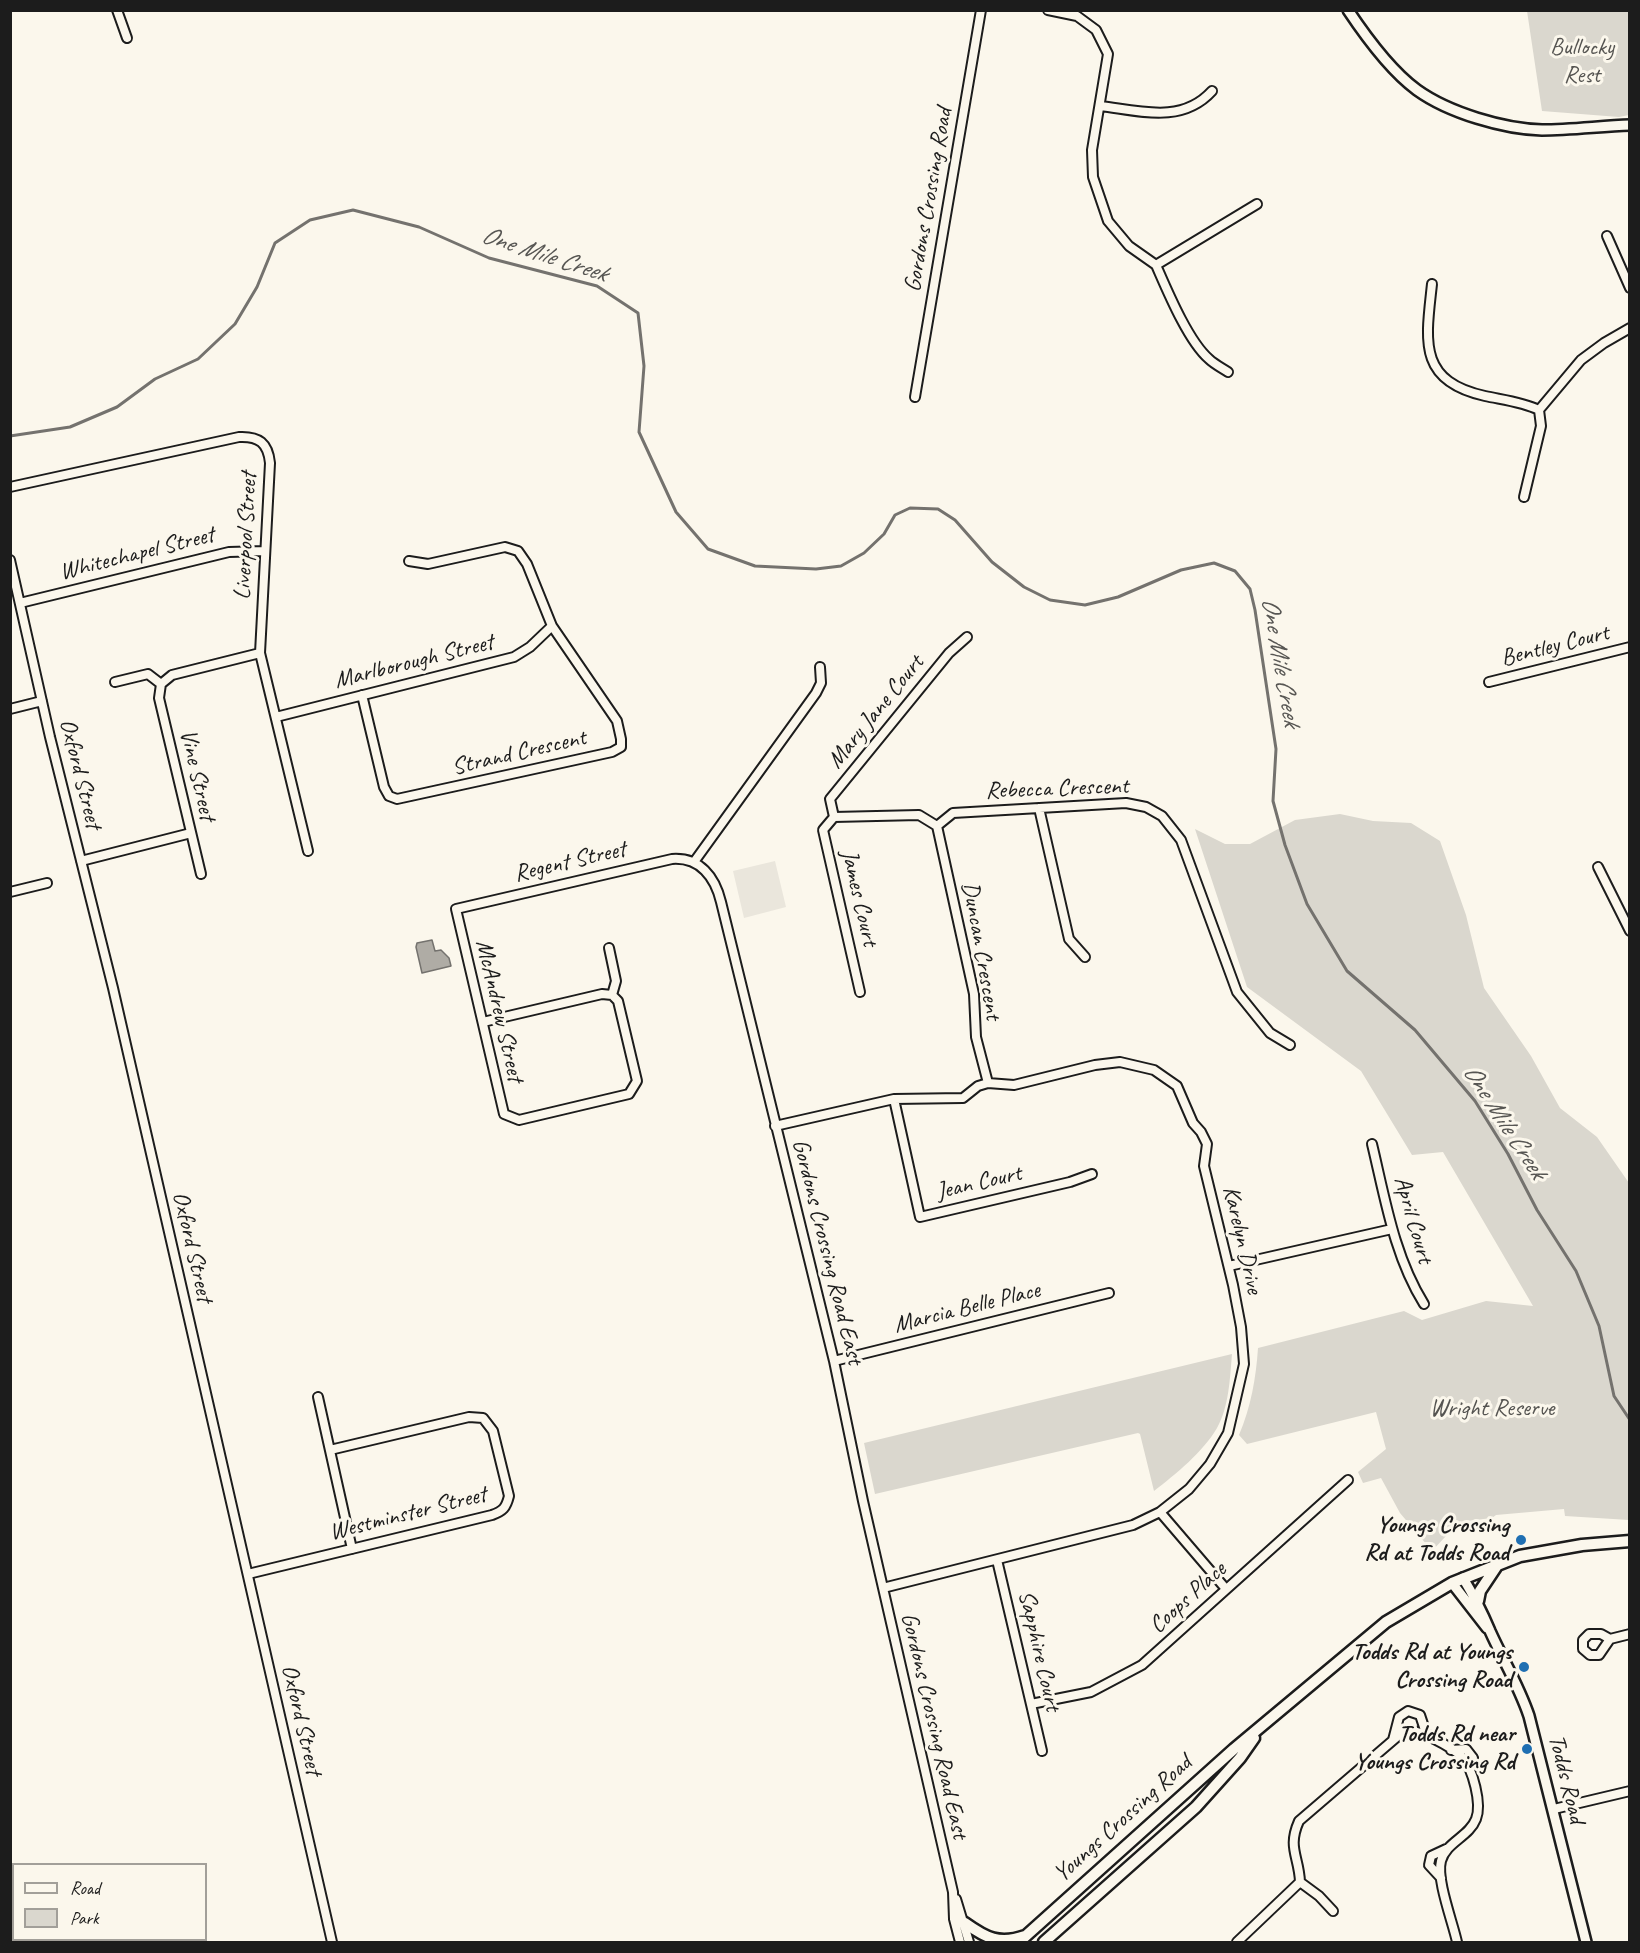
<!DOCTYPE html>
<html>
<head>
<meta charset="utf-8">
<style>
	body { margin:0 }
	#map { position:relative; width:1640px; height:1953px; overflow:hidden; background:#fbf7ec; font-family:Caveat,sans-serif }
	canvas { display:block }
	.frame { position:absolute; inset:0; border:12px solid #1c1c1c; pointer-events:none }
	.legend { position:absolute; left:12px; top:1863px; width:195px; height:78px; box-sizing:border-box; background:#fbf7ec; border:2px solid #a29f99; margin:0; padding:8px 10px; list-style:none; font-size:18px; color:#1c1c1c }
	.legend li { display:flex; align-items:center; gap:12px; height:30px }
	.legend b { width:30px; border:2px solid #a29f99 }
</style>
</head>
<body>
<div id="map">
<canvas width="1640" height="1953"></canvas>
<div class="frame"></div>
<ul class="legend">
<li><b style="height:8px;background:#fbf7ec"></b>Road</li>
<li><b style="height:16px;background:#dad7ce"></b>Park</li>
</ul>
</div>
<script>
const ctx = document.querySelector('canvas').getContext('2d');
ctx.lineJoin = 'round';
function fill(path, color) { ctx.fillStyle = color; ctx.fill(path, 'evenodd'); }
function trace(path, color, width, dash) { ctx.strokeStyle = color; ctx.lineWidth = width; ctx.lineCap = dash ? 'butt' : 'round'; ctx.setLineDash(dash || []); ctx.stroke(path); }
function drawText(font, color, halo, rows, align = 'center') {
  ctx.font = font + ' Caveat,sans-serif'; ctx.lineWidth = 6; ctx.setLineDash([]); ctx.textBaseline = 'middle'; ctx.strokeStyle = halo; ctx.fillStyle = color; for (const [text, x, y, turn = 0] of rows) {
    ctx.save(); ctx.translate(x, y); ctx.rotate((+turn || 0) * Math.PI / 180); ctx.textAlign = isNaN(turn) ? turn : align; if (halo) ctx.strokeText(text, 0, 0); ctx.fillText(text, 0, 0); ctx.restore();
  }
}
fill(new Path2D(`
	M775 861 786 907 744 918 733 871Z`), '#eae6dc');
fill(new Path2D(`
	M1527 11H1629V115L1619 117 1542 111Z
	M1340 814 1373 821 1411 823 1440 841 1466 915 1484 988 1531 1056 1560 1108 1597 1137 1629 1183V1520L1565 1516 1564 1509 1496 1515 1492 1518 1459 1522 1432 1551 1400 1513 1381 1478 1363 1483 1358 1472 1386 1449 1376 1412 1247 1444 1239 1435C1251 1407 1256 1378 1258 1348L1404 1311 1422 1320 1486 1301 1533 1306 1443 1152 1412 1155 1361 1071 1247 987 1195 829 1225 844H1250L1295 820Z
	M1232 1354C1230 1378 1229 1407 1217 1428 1203 1452 1176 1474 1154 1491L1140 1434 1138 1433 875 1494 864 1443Z`), '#dad7ce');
const water = new Path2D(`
	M432 940 435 951 441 950 449 958 451 966 422 973 416 947 417 943Z`);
fill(water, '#afaca5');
trace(water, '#74726e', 1.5);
trace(new Path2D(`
	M10 436 70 427 117 407 155 379 198 359 235 324 257 287 275 243 310 220 353 210 419 227 489 258 597 286 638 313 644 366 639 432 676 512 708 549 755 566 816 569 841 566 864 553 884 534 895 515 910 508 938 509 955 520 992 562 1024 587 1050 600 1085 605 1118 597 1181 570 1214 563 1235 571 1250 589 1255 610 1276 749 1273 801 1285 845 1307 904 1347 971 1415 1030 1475 1101 1508 1154 1537 1210 1576 1271 1599 1326 1614 1396 1630 1420`), '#74726e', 3);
const minor = new Path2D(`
	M117 10 127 38
	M1048 10 1077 16 1096 30 1108 54 1092 150 1093 177 1108 221 1129 246 1156 265 1257 204
	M1101 106C1140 111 1182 124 1212 91
	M1607 236 1630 288
	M1156 265C1167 290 1188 341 1209 359 1214 364 1222 368 1228 372
	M1432 284C1426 340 1417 381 1485 396 1504 400 1523 402 1539 410
	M915 397 981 10
	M10 487 239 437C259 436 268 443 270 463L260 653 308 851
	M1524 497 1541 426 1539 410 1581 360 1604 343 1630 328
	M10 560 50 737 113 988 332 1942
	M20 603 229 552 264 551
	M115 682 148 674 161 684
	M1489 682 1630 647
	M362 695 384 787 389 796 397 799 612 752 621 747V739L617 721 552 626 527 564 518 551 505 547 428 564 409 561
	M10 709 42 701
	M276 717 514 657 530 647 552 626
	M1039 808 1069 939 1085 957
	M834 817 919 815 937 826 953 813 1126 803 1146 807 1162 816 1181 840 1237 992 1270 1033 1290 1045
	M834 817 830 799 949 653 967 637
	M834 817 823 830 860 992
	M937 826 974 994 976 1037 988 1083
	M81 861 191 833
	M694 862 816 693 821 683 820 667
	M1598 867 1630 931
	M201 874 159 698 161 684 172 675 260 653
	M10 892 47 883
	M609 948 616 981 612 995
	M483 1022 602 994 612 995 618 1001 637 1081 629 1094 519 1120 504 1114 456 909 672 859C700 857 715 877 721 902L834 1361 863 1501 953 1892 954 1919 960 1942
	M894 1099 920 1217 1070 1182 1092 1174
	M775 1126 894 1099 963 1098 978 1086 988 1083 1014 1085 1095 1065 1120 1062 1154 1070 1177 1086 1193 1123 1201 1132 1207 1144 1204 1166 1233 1285 1241 1327 1244 1364 1228 1433 1210 1464 1189 1489 1160 1512 1133 1525 883 1588
	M1372 1144C1385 1198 1394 1256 1424 1304
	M1229 1266 1392 1229
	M834 1361 1109 1293
	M318 1397 352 1549
	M1160 1512 1226 1589
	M997 1560 1042 1751
	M248 1574 492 1515C503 1511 506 1508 509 1496L493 1431 483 1418 469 1417 330 1450
	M1610 1639 1599 1655H1590L1583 1649V1640L1589 1634H1601L1610 1639 1630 1634
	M1031 1704 1091 1692 1142 1665 1348 1480
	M1393 1740 1399 1717 1408 1711 1420 1715 1426 1733
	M1451 1750 1466 1749 1473 1758 1470 1769
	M1554 1809 1630 1791
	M1441 1878 1429 1865 1431 1856 1446 1849
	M956 1899 969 1942
	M1333 1911 1319 1896 1300 1882C1299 1856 1287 1848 1299 1821L1405 1730C1419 1729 1452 1747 1462 1757 1473 1769 1482 1804 1476 1819 1469 1837 1446 1842 1441 1861 1436 1879 1453 1923 1457 1942
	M1237 1942 1300 1882`);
const tertiary = new Path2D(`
	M1348 10C1366 37 1391 71 1417 90 1449 113 1504 129 1542 130 1571 130 1601 126 1630 125
	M1463 1578C1474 1596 1482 1612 1490 1631 1503 1660 1519 1686 1529 1716L1586 1942
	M1452 1583 1487 1628`);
const secondary = new Path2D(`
	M1478 1601 1480 1591 1498 1564
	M965 1923C986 1938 999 1945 1025 1936
	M1019 1942 1234 1749 1386 1622 1452 1583 1520 1556 1582 1545 1630 1541
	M1044 1942 1196 1807 1240 1758 1254 1738`);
trace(minor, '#1c1c1c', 12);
trace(tertiary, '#1c1c1c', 14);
trace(secondary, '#1c1c1c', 15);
trace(minor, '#fbf7ec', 8);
trace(tertiary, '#fbf7ec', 9);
trace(secondary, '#fbf7ec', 10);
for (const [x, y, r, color] of [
	[1521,1540,6,"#1f6fb2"],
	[1524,1667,6,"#1f6fb2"],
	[1527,1749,6,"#1f6fb2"]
]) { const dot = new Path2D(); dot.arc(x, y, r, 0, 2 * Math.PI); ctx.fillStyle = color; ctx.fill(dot); trace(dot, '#fbf7ec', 2); }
drawText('24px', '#555451', '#fbf7ec', [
	["Bullocky",1582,48],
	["Rest",1582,76],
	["Wright Reserve",1492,1409]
]);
drawText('24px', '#1c1c1c', '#fbf7ec', [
	["Gordons Crossing Road",929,200,-80],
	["Liverpool Street",246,536,-87],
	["Whitechapel Street",137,554,-14],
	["Bentley Court",1555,646,-14],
	["Marlborough Street",414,662,-14],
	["Mary Jane Court",876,712,-51],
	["Strand Crescent",519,753,-13],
	["Oxford Street",80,774,76],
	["Vine Street",197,775,77],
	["Rebecca Crescent",1057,789,-2],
	["Regent Street",570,862,-13],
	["James Court",859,898,77],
	["Duncan Crescent",981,951,80],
	["McAndrew Street",499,1011,77],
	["Jean Court",979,1183,-13],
	["April Court",1413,1220,74],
	["Karelyn Drive",1242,1240,77],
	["Oxford Street",192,1247,77],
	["Gordons Crossing Road East",827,1252,76],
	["Marcia Belle Place",967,1308,-14],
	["Westminster Street",408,1514,-14],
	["Coops Place",1188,1598,-42],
	["Sapphire Court",1039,1651,77],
	["Oxford Street",301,1720,77],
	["Gordons Crossing Road East",934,1726,77],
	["Todds Road",1566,1779,76],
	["Youngs Crossing Road",1123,1819,-42]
]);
drawText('bold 24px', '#1c1c1c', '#fbf7ec', [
	["Youngs Crossing",1509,1526],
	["Rd at Todds Road",1509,1554],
	["Todds Rd at Youngs",1512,1653],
	["Crossing Road",1512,1681],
	["Todds Rd near",1515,1735],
	["Youngs Crossing Rd",1515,1763]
], 'right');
drawText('italic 26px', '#575653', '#fbf7ec', [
	["One Mile Creek",544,255,18],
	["One Mile Creek",1280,662,80],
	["One Mile Creek",1504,1122,57]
]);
</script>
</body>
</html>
